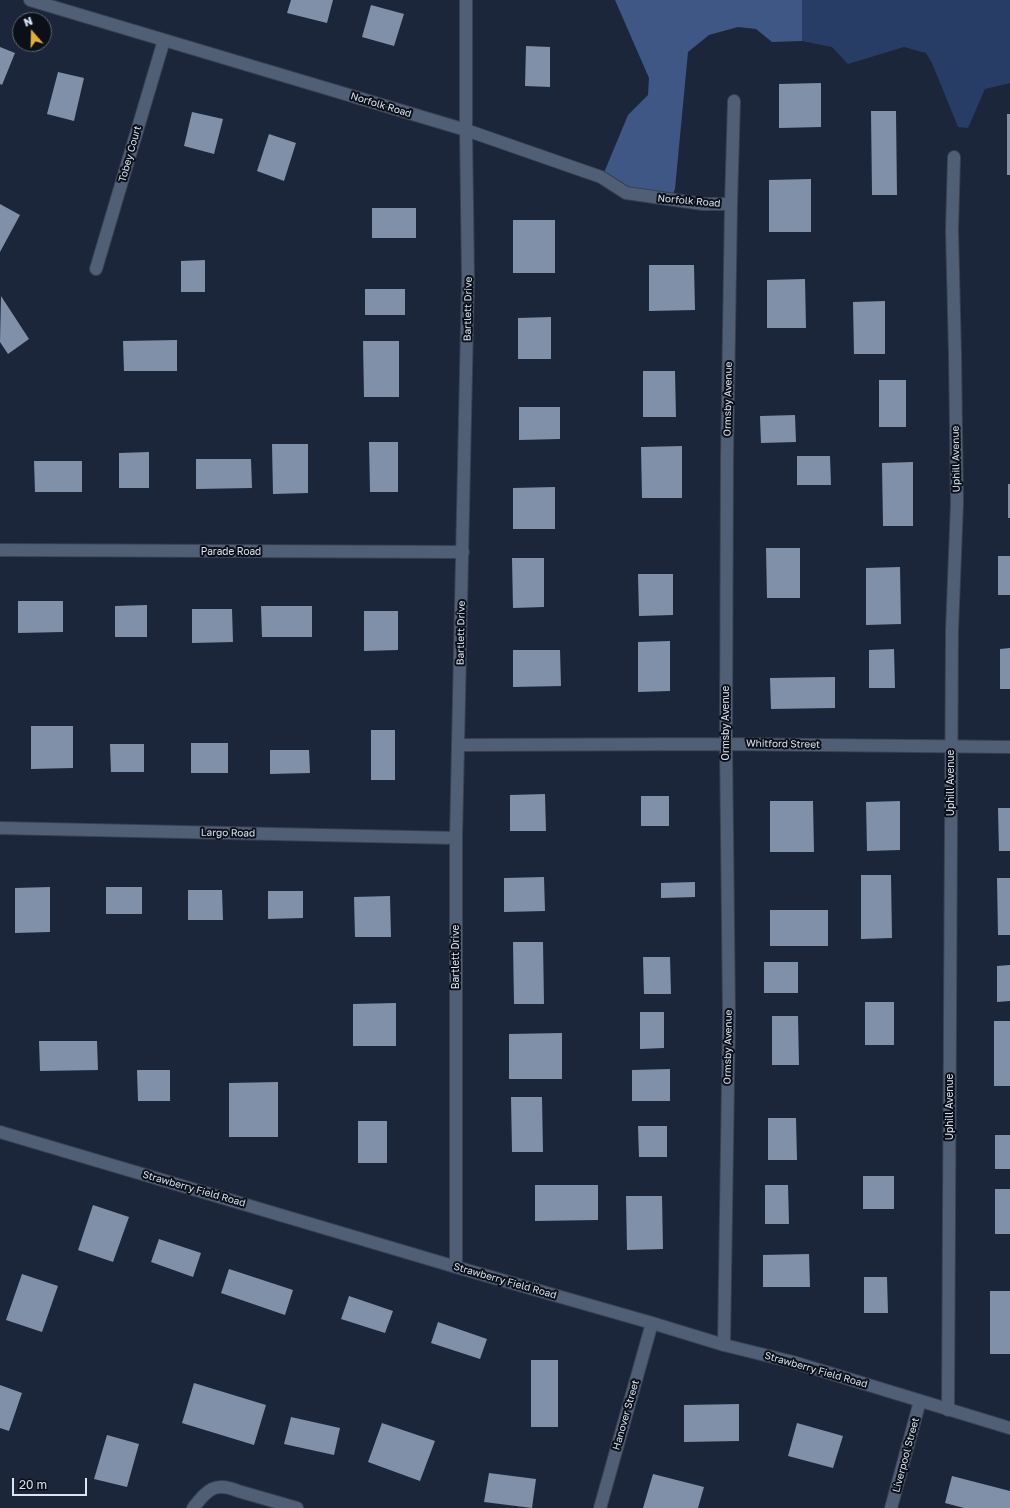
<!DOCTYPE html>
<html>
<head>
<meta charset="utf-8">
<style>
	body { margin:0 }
	#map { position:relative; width:1010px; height:1508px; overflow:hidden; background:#1b263a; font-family:"Golos Text",sans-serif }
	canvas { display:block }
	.north { position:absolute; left:12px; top:12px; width:40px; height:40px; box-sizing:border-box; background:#0a0f18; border:1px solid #5e646f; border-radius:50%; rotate:340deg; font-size:11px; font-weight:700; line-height:16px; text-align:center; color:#dce3f1 }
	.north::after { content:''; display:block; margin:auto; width:14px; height:18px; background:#e5ad35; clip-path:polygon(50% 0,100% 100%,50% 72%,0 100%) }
	.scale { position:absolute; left:12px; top:1478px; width:75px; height:18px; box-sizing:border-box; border:2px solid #dce3f1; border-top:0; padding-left:5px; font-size:12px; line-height:14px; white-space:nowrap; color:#dce3f1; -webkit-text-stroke:3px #0a0f18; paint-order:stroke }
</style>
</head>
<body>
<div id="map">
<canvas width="1010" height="1508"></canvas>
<div class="north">N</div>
<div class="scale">20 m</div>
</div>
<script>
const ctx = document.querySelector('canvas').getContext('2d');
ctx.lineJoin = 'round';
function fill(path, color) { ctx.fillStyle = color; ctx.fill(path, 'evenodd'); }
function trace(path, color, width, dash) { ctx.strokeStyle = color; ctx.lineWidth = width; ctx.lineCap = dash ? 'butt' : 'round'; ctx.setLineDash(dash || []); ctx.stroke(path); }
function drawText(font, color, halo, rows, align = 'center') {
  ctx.font = font + ' "Golos Text",sans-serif'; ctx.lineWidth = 4; ctx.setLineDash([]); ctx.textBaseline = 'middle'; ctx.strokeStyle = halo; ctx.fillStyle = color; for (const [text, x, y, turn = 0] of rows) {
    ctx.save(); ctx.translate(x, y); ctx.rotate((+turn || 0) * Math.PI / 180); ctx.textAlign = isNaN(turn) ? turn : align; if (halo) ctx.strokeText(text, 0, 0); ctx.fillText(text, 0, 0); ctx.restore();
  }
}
fill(new Path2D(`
	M802 0H1010V83L985 89 968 128 958 127 932 63 926 53 904 47 848 64 832 47 802 41Z`), '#283d65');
fill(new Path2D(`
	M615 0H802V41L772 42 756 29 738 27 709 35 688 52 675 189 672 196 641 194 603 175 628 115 648 95 649 78Z`), '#3e5785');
fill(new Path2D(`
	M291 0H333L327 23 287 13Z
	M371 5 404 14 394 46 362 37Z
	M526 46 550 47V87L525 86Z
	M0 47 15 53 2 85 0 84Z
	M58 72 84 78 74 121 47 114Z
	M821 83V127L779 128V84Z
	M871 111H896L897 195H872Z
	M192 112 223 119 214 154 184 146Z
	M1007 114H1010V175H1007Z
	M269 134 296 143 284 181 257 171Z
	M811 179V232H769V180Z
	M0 204 20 215 0 252Z
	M372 208H416V238H372Z
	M513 220H555V273H513Z
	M205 260V292H181V261Z
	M649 265H694L695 310 649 311Z
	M805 279 806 328H767V280Z
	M365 289H405V315H365Z
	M1 296 29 339 8 354 0 342Z
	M885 301V354H854L853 302Z
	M551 317V359H518V318Z
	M177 340V371H124L123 341Z
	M363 341H399V397H364Z
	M643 371H675L676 417H643Z
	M879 380H906V427H879Z
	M519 407H560V439L519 440Z
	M795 415 796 442 761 443 760 416Z
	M369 442H398V492H370Z
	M272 444H308V493L273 494Z
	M682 446V498H642L641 447Z
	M149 452V488H119V453Z
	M797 456H830L831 485H797Z
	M196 459H251L252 488 196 489Z
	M34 461H82V492H35Z
	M913 462V526H883L882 463Z
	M1008 484H1010V518H1008Z
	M555 487V529H513V488Z
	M766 548H800V598H767Z
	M998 556H1010V595H998Z
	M512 558H544V607L513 608Z
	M900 567 901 624 866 625V568Z
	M638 574H673V615L639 616Z
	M18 601H63V632L18 633Z
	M147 605V637H115V606Z
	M261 606H312V637H262Z
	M192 609H232L233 642 192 643Z
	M364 611H398V650L364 651Z
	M670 641V691L638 692V642Z
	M1010 648V689H1000V649Z
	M894 649 895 688H869V650Z
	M513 650H560L561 686 513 687Z
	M835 677V708L771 709 770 678Z
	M31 726H73V768L31 769Z
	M371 730H395V780H371Z
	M191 743H228V773H191Z
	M110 744H144V772H111Z
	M270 750H309L310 773 270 774Z
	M545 794 546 831H510V795Z
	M641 796H669V826H641Z
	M770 801H813L814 852H770Z
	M900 801V850L867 851 866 802Z
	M998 808H1010V851H999Z
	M861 875H891L892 938 861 939Z
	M544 877 545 911 504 912V878Z
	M997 878H1010V935H998Z
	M695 882V897L661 898V883Z
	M50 887V932L15 933V888Z
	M106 887H142V914H106Z
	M188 890H222L223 920H188Z
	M268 891H303V918L268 919Z
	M390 896 391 937H355L354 897Z
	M770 910H828V946H770Z
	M513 942H543L544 1004H514Z
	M643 957H670L671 994H644Z
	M764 962H798V993H764Z
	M1010 965V1001L997 1002V966Z
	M865 1002H894V1045H865Z
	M396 1003V1046H353V1004Z
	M640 1012H664V1048L640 1049Z
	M772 1016H798L799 1065H772Z
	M994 1021H1010V1086H994Z
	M562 1033V1079H509V1034Z
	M39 1041H97L98 1070 40 1071Z
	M670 1069V1101H632V1070Z
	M137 1070H170V1101H138Z
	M278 1082V1137H229V1083Z
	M511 1097H542L543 1152H512Z
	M768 1118H796L797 1160H768Z
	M358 1121H387V1163H358Z
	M638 1126H667V1157H639Z
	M995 1135H1010V1169H995Z
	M863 1176H894V1209H863Z
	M535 1185H598V1220L535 1221Z
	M765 1185H788L789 1224H765Z
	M995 1189H1010V1234H995Z
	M626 1196H662L663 1249 627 1250Z
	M93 1205 129 1217 113 1262 78 1250Z
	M159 1239 201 1253 193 1277 151 1262Z
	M809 1254 810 1287H763V1255Z
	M229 1269 293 1290 285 1315 221 1293Z
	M22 1274 58 1286 42 1332 6 1320Z
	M864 1277H887L888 1313H864Z
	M990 1291H1010V1354H990Z
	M349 1296 393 1311 385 1333 341 1319Z
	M438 1322 487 1339 480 1359 431 1343Z
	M531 1360H558V1427H531Z
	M194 1383 266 1405 254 1445 182 1423Z
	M0 1385 22 1393 9 1431 0 1428Z
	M739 1404V1441L684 1442V1405Z
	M291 1417 340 1428 334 1455 284 1444Z
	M382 1423 435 1441 420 1481 368 1462Z
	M797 1423 843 1436 833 1468 788 1456Z
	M107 1435 139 1444 127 1487 94 1479Z
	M489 1473 536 1479 532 1508 484 1502Z
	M653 1474 704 1487 698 1508H643Z
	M952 1476 1010 1491V1508H964L945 1503Z`), '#8190a9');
const minor = new Path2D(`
	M30 0 466 130 601 177 626 193 703 204H731
	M96 269 164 40
	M0 550 463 552
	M459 745 726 744 1010 747
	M0 828 456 838
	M456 1267V838L468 278 466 130V0
	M724 1345 729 1014 726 744 727 458 731 204 734 101
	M948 1410 952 630 957 503 955 355 952 230 954 157
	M193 1508C207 1490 215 1481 238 1491L297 1508
	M600 1508 652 1323
	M891 1508 920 1401`);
const tertiary = new Path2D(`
	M0 1132 456 1267 652 1323 724 1345 793 1362 1010 1428`);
trace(minor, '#394153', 14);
trace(tertiary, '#394153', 14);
trace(minor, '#515f76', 12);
trace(tertiary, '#515f76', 12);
drawText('10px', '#dce3f1', '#0a0f18', [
	["Norfolk Road",381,105,17],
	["Tobey Court",130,154,-74],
	["Norfolk Road",689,201,5],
	["Bartlett Drive",468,309,-89],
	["Ormsby Avenue",728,399,-89],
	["Uphill Avenue",956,459,-91],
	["Parade Road",231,552],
	["Bartlett Drive",461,633,-89],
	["Ormsby Avenue",726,723,-90],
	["Whitford Street",783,744,1],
	["Uphill Avenue",951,783,-90],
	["Largo Road",228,833,1],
	["Bartlett Drive",456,957,-90],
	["Ormsby Avenue",728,1047,-89],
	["Uphill Avenue",950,1107,-90],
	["Strawberry Field Road",194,1189,16],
	["Strawberry Field Road",505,1281,16],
	["Strawberry Field Road",816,1370,16],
	["Hanover Street",626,1415,-74],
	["Liverpool Street",906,1455,-75]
]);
</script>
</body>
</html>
